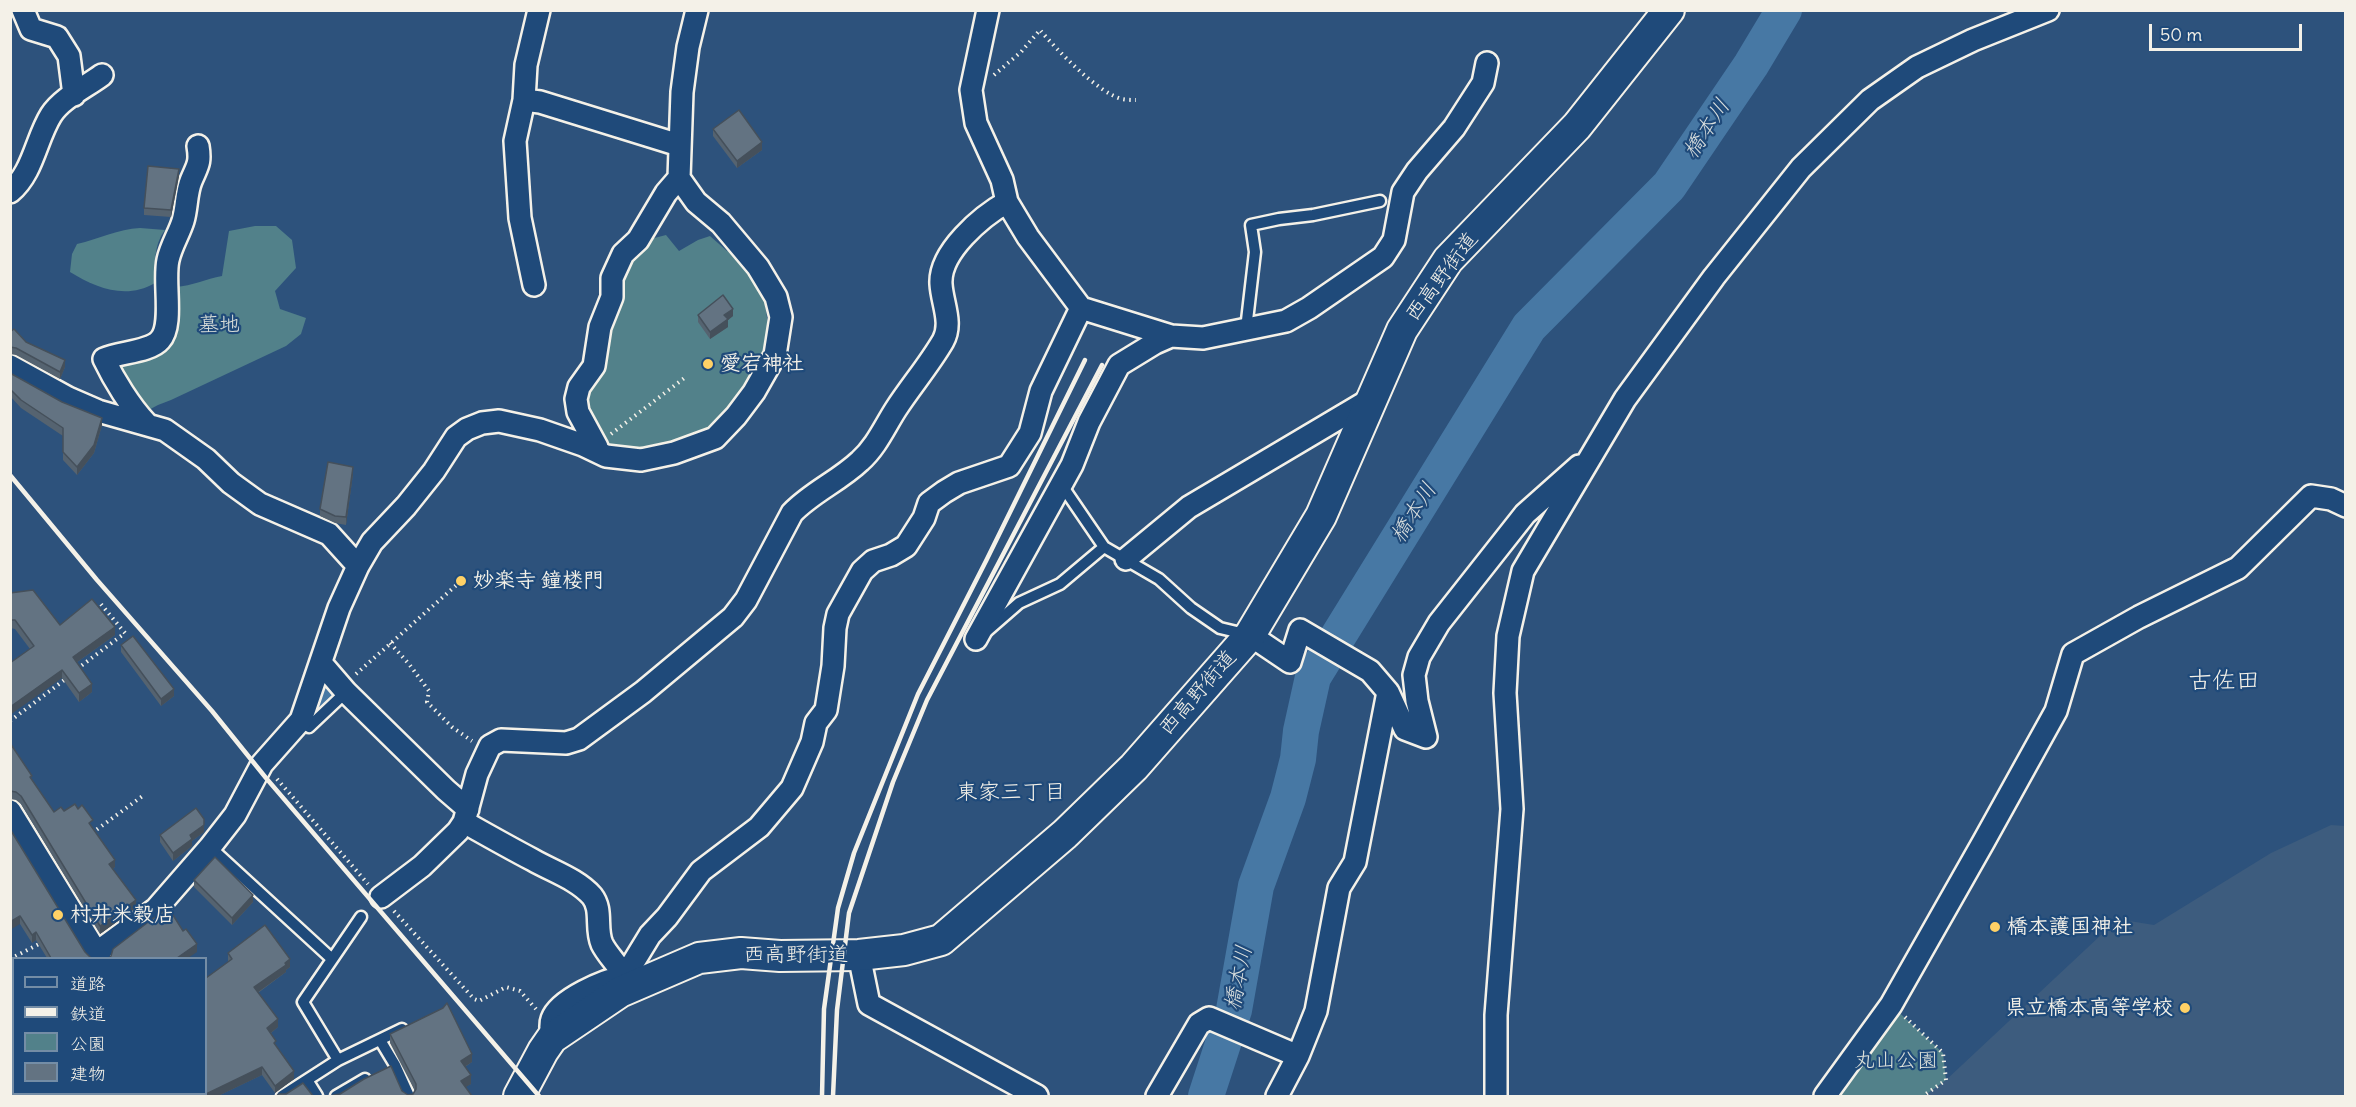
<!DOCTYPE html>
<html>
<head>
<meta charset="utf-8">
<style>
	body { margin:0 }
	#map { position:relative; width:2356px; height:1107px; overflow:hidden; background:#2d527c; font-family:Delius,"Klee One",sans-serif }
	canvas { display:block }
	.frame { position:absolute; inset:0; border:12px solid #f4f1e8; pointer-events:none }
	.legend { position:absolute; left:12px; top:957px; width:195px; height:138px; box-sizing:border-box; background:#1f4a7a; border:2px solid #748da6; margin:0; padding:8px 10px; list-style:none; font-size:18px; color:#f4f1e8 }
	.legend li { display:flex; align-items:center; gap:12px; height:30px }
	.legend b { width:30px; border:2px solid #748da6 }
	.scale { position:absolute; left:2149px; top:24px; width:153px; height:27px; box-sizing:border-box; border:3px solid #f4f1e8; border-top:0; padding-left:8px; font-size:18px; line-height:21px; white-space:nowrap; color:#f4f1e8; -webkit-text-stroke:4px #1f4a7a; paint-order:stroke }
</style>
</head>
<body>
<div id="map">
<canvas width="2356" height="1107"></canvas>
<div class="frame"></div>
<ul class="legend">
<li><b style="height:8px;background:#1f4a7a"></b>道路</li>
<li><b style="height:8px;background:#f4f1e8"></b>鉄道</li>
<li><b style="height:16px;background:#52818a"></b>公園</li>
<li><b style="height:16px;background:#637382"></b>建物</li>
</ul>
<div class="scale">50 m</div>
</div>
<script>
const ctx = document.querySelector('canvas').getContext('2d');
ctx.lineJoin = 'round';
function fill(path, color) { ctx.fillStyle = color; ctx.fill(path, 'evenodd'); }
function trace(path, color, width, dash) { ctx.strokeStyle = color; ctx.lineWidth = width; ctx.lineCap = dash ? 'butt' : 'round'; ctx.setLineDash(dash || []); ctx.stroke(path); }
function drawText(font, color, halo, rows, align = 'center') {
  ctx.font = font + ' Delius,"Klee One",sans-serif'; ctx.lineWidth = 4.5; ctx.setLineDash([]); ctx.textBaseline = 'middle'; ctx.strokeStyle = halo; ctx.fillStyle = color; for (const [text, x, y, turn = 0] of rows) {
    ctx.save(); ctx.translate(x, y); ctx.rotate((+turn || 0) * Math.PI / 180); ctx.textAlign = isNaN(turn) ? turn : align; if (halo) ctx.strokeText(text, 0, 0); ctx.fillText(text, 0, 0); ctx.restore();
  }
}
fill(new Path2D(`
	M2331 825 2345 826V1096H1924L1946 1080 2101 935 2123 920 2154 925 2271 853Z`), '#3d5c7e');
fill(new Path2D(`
	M255 226H276L292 240 296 268 275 291 280 309 306 318 301 334 286 346 171 400 158 405 143 413 114 364 144 351 176 287C192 286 206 279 222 276L229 231Z
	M140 228 165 230C154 244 154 266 155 283 126 300 96 288 70 272L72 254 77 244C99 239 118 229 140 228Z
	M666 235 679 251 698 240 710 236 727 251 737 253 763 290 772 352 713 435 657 445V454L606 455 578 397 603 322 639 242Z
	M1891 1005 1943 1053 1946 1080 1924 1096H1825Z`), '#52818a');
const water = new Path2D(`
	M325 675 339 693 311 718Z`);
fill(water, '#4778a4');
trace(water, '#8ca8bf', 1.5);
trace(new Path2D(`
	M1206 1096 1234 1010 1256 886 1288 798 1298 759 1301 731 1313 677 1529 327 1669 186 1751 65 1784 10`), '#4778a4', 36);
const lane = new Path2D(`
	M1246 329 1255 252 1251 225 1279 219 1313 215 1380 201
	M1104 547 1159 579 1191 608 1220 628 1245 634
	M988 630 1019 603 1060 584 1104 547 1061 484
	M301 720 309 727 346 692
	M210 847 332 959
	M380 1040 395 1065 409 1096
	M338 1060 303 1002 361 917
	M307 1080 317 1096
	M282 1096 338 1060 402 1029
	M336 1096 365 1079`);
const street = new Path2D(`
	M23 10 31 29 57 37 69 56 74 95
	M524 100 526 65 539 10
	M10 192C33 173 36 139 51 115 62 98 86 87 102 75
	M534 285 520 218 515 141 524 100 540 102 679 145
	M1171 336 1203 338 1286 321 1309 308 1383 257 1394 240 1403 192 1417 171 1454 128 1483 83 1487 63
	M10 366 68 398 98 411 165 430 206 459 231 483 260 504 329 534 358 566
	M146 423C130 406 114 380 104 359 119 352 150 352 160 340 174 325 163 282 168 260 171 246 179 234 183 221 187 208 186 193 191 181 197 166 201 164 198 146
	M596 451 597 447 578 412 576 399 579 387 594 366 600 327 612 297V278L623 254 638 240 666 193 679 178
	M1126 559 1189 507 1371 399
	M1250 635 1290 662 1300 630 1370 671 1388 692 1355 862 1339 888 1316 1011 1298 1056 1277 1096
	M976 639 1072 465 1089 422 1119 365 1155 343 1171 336 1081 308
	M321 663 346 692 446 790 468 809
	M1388 692 1405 729 1426 737 1417 701 1414 675 1419 657 1439 623 1525 514 1579 466
	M10 811 100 958
	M464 822C487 835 510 848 533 860 552 871 577 879 592 896 603 910 595 928 602 944 610 960 625 968 624 987
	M381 897 422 866 458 831 464 822 477 774 490 746 501 740 566 743 579 739 643 692 733 617 746 600 792 513C812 492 839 481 860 461 876 447 885 426 896 409 911 386 929 365 943 341 953 323 942 303 941 284 939 252 982 216 1007 202
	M96 953 156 909 210 847 235 815 262 764 301 720 339 608 358 566 372 542 406 506 434 471 456 437 467 429 482 423 499 421 540 430 583 445 606 456 641 460 674 453 715 438 736 416 754 392 775 355 781 317 776 297 758 267 721 223 696 202 679 178 682 92 688 47 697 10
	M859 955 869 1004 1037 1096
	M552 1038C551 1032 550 1024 552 1019 559 999 605 980 625 976L650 935 667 917 701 871 759 827 792 788 812 742 816 723 826 710 833 666 835 628 838 614 862 571 873 561 891 555 906 546 924 518 929 503 944 492 959 483 1009 466 1030 433 1041 391 1081 308 1028 237 1007 202 1002 180 976 123 971 90 988 10
	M170 1094 171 1096
	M1157 1096 1199 1024 1209 1018 1298 1056
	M1496 1096V1015L1512 809 1505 693 1508 636 1523 571 1625 399 1714 277 1801 168 1870 100 1917 67 1973 40 2048 10
	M1825 1096 1891 1005 1984 841 2056 711 2073 654 2139 617 2238 568 2311 496 2331 499 2346 506`);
const secondary = new Path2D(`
	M519 1096 543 1051 552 1038 620 992 699 958 741 953 780 956 859 955 904 950 941 940 1065 834 1134 767 1250 635 1321 516 1402 330 1448 260 1577 126 1669 10`);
trace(lane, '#f4f1e8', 15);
trace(street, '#f4f1e8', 26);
trace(secondary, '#f4f1e8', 34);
trace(new Path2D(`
	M994 75 1021 52 1040 30C1055 48 1099 94 1122 99 1127 100 1132 100 1136 100
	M611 434 687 376
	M390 643 409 664 429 691 427 702 452 727 472 741
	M77 669 125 633 100 603
	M356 674 461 581
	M10 721 67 678
	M277 779 368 884
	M92 833 144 795
	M394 911 474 999 479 1001 506 987 520 991 536 1009
	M10 959 41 943
	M1905 1017 1943 1053 1946 1080 1923 1096`), '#f4f1e8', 4, [1.5, 4.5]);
trace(lane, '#1f4a7a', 10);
trace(street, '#1f4a7a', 21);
trace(secondary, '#1f4a7a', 30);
trace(new Path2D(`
	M10 475 97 580 212 711 266 778 539 1096
	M822 1096 824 1009 838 908 854 853 918 694 986 561 1085 360
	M833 1096 837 1010 849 913 893 782 927 700 1102 365`), '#f4f1e8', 4.5);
fill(new Path2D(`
	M713 129 762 150 737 168 713 136Z
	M179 176 171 217 144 215V208Z
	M698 315 733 316 728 320V327L710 339 698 322Z
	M10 332 65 367 60 379 16 355 10 354Z
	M10 373 102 425 94 453 77 475 63 460V436L21 408 10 396Z
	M353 474 346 525 335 523 320 516V509Z
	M10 593 60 625 115 635 76 663 92 692 79 702 62 678 30 649 15 629 10 628Z
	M121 645 174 696 161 706 121 652Z
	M10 743 32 780 54 812 64 811 93 828 115 867 112 869 136 908 100 934 21 804 16 800 10 799Z
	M10 829 85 952 91 958H47L36 940 32 943 20 924Z
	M204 832 192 841V846L173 861 160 842V835Z
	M194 880 253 902 232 925 194 887Z
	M228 953 290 967 286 970V972L258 993 278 1027 271 1033 276 1046 294 1079 275 1093 262 1075 218 1096H183L182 1094H206L228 961Z
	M390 1034 472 1062 465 1067 471 1084 465 1087 472 1096H331L402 1091 408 1095 413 1094 415 1091 390 1043Z`), '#556370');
fill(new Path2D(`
	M762 142V150L737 168V161Z
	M179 169V176L171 217V210Z
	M733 309V316L728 320V327L710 339V332L724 315Z
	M65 360V367L60 379V372Z
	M102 418V425L94 453 77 475V467Z
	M353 467V474L346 525V517Z
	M115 627V635L73 665V657Z
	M62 670V678L10 715V707Z
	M92 684V692L79 702V693Z
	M174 689V696L161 706V699Z
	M204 825V832L192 841V846L173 861V853L190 835Z
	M115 860V867L109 872V864Z
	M253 895V902L232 925V918Z
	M136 900V908L100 934V926Z
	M20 916V924L10 930V922Z
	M36 932V940L32 943V935Z
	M197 944V952L188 958H177Z
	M290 959V967L286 970V972L254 995V987Z
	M278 1019V1027L267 1036V1028Z
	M14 1048V1056L10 1058V1050Z
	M472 1054V1062L461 1069V1061Z
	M262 1067V1075L218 1096H202Z
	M294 1071V1079L275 1093V1086Z
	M471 1075V1084L461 1090V1081Z`), '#45505b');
const building = new Path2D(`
	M739 110 762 142 737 161 713 129Z
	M148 166 179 169 171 210 144 208Z
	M723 295 733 309 724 315 728 319 710 332 698 315Z
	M14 329 26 342 65 360 60 372 16 348 10 347V332Z
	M10 373 62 402 102 418 94 445 77 467 63 452V428L21 400 10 389Z
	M328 462 353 467 346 517 335 516 320 509Z
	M33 590 60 625 92 599 115 627 73 657 92 684 79 693 62 670 10 707V663L34 646 15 620H10V593Z
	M133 636 174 689 161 699 121 645Z
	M10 743 32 776 30 777 54 812 61 807 64 811 75 804 78 809 82 805 93 820 89 823 115 860 109 864 136 900 100 926 21 796 16 792 10 791Z
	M196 808 204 819V825L190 835 192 839 173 853 160 835Z
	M10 829 85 952 91 958H51L36 932 32 935 20 916 10 922Z
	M215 857 253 895 232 918 194 880Z
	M168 907 183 931 186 929 197 944 177 958H109L111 956 113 949Z
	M265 925 290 959 285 963 286 965 254 987 278 1019 267 1028 276 1041 274 1043 294 1071 275 1086 262 1067 202 1096H186L184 1094H206V978L232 959 228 953Z
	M10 960 14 965V1048L10 1050Z
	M447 1003 472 1054 461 1061 471 1075 461 1081 472 1096H331L334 1095 340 1094 364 1079 391 1066 402 1091 408 1095 413 1094 416 1089V1084L390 1034 443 1008Z
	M303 1083 313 1096H276L279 1094H286Z
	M119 1094H125L127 1096H115Z`);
fill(building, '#637382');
trace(building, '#45505b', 1.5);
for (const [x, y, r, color] of [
	[708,364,6,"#ffd166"],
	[461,581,6,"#ffd166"],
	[58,915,6,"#ffd166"],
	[1995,927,6,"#ffd166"],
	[2185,1008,6,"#ffd166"]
]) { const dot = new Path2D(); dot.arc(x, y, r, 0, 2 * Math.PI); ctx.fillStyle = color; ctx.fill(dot); trace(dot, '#1f4a7a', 2); }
drawText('21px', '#f4f1e8', '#1f4a7a', [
	["西高野街道",1442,277,-53],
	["西高野街道",1198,693,-49],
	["西高野街道",796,955]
]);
drawText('21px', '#dce0da', '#1f4a7a', [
	["墓地",219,325],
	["丸山公園",1896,1061]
]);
drawText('bold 21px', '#f4f1e8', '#1f4a7a', [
	["愛宕神社",720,364],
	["妙楽寺 鐘楼門",473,581],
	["村井米穀店",70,915],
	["橋本護国神社",2007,927],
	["県立橋本高等学校",2173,1008,"right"]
], 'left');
drawText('italic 22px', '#dadfde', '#1f4a7a', [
	["橋本川",1707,129,-57],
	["橋本川",1414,513,-58],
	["橋本川",1239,978,-79]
]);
drawText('22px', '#f4f1e8', '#1f4a7a', [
	["東家三丁目",1011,793]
]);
drawText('24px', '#f4f1e8', '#1f4a7a', [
	["古佐田",2224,681]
]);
</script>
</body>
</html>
